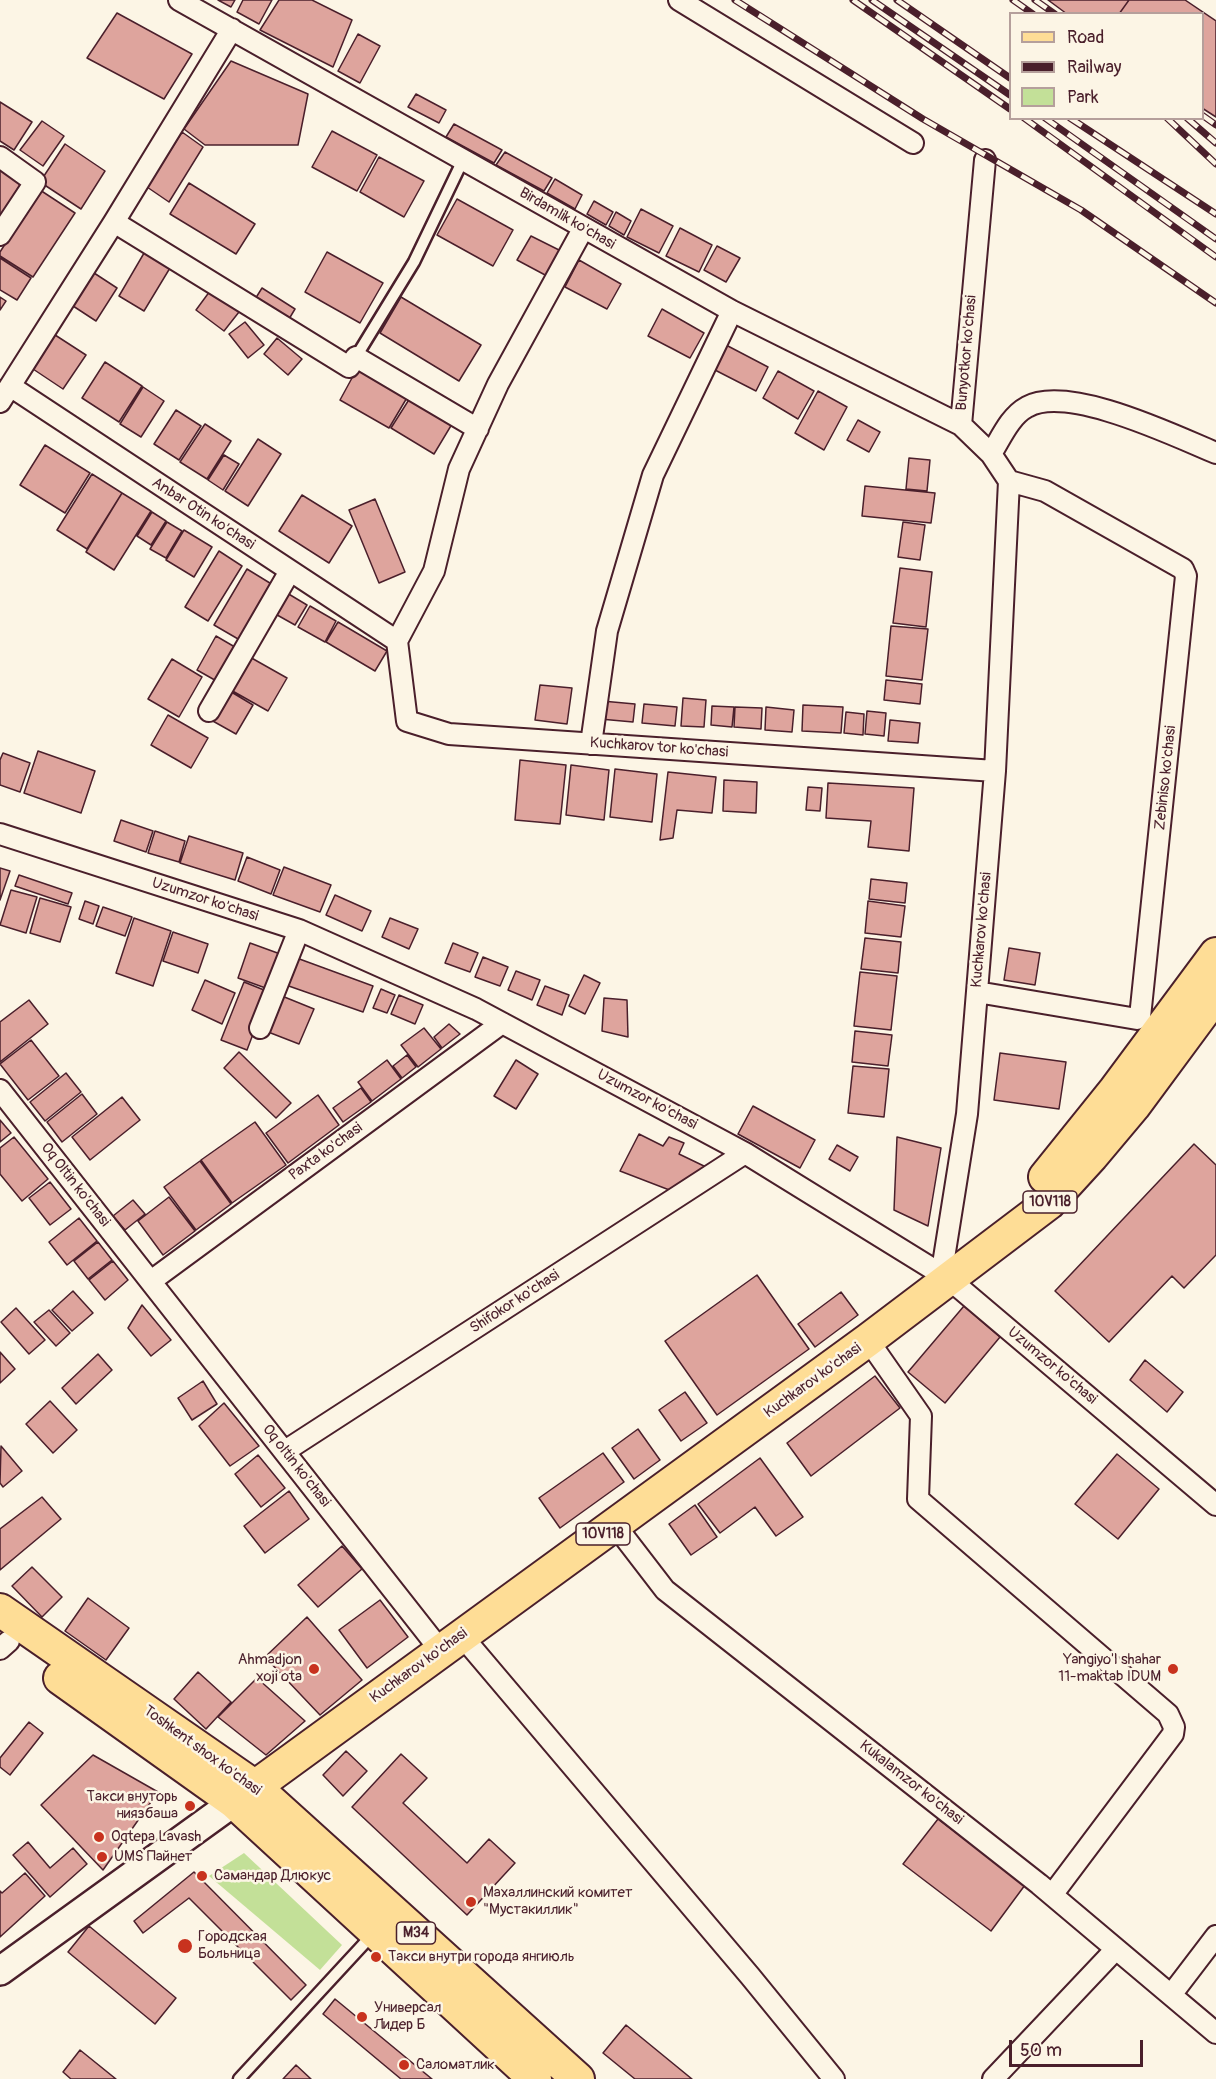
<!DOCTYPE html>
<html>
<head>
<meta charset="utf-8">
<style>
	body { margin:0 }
	#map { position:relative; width:1216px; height:2079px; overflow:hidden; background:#fcf5e5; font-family:Pangolin,sans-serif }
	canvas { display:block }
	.legend { position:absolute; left:1009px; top:12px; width:195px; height:108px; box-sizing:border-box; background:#fcf5e5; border:2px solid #b59f9b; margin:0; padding:8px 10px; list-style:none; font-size:18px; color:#4a1f2b }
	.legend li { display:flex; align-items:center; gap:12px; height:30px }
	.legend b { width:30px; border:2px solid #b59f9b }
	.scale { position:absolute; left:1009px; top:2040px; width:134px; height:27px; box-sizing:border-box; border:3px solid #4a1f2b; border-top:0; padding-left:8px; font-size:18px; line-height:21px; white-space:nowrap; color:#4a1f2b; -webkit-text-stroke:4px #fcf5e5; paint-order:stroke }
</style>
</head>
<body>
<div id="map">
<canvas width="1216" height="2079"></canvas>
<ul class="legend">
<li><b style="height:8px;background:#fedd96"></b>Road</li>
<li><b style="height:8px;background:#4a1f2b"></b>Railway</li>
<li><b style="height:16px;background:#c3e098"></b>Park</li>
</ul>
<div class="scale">50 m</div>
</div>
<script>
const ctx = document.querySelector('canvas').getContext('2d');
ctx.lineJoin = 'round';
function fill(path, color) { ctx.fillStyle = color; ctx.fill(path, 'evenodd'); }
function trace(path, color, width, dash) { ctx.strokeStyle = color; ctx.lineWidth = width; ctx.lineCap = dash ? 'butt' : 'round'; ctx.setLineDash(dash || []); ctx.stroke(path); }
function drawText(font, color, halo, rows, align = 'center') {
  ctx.font = font + ' Pangolin,sans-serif'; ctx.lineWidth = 5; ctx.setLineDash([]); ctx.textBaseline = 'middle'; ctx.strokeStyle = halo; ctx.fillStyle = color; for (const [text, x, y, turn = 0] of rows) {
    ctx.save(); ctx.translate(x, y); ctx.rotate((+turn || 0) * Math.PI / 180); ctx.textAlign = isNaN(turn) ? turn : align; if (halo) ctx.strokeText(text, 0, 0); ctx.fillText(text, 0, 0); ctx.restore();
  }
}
fill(new Path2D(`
	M244 1853 342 1945 320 1970 209 1876Z`), '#c3e098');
const building = new Path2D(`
	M218 0H235L231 7Z
	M243 0H272L259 24 237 12Z
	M279 0H312L352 20 333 67 260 30Z
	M1048 0H1129L1119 14H1067Z
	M1129 0H1185L1216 21V117L1202 108V14H1119Z
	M117 13 192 54 164 99 87 58Z
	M358 34 380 46 360 83 338 71Z
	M231 61 308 94 298 145H205L184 129Z
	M416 94 446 110 439 123 408 107Z
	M0 102 32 122 14 150 0 141Z
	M42 121 64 136 43 166 20 150Z
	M454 124 502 150 494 163 446 137Z
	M332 131 377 155 357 191 312 167Z
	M182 132 203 147 169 202 147 187Z
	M65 144 105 171 81 209 40 182Z
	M505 152 552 178 544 191 496 165Z
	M379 157 424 181 404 217 360 192Z
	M0 170 21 183 0 219Z
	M555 179 582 195 575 209 547 193Z
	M189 183 255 224 236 254 170 214Z
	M40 190 75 213 33 277 0 256V252Z
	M457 199 513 230 493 266 437 235Z
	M594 201 613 212 606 225 587 214Z
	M641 209 673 226 659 253 627 237Z
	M616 212 631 221 624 235 609 226Z
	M680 228 712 245 699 272 666 256Z
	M531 236 561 251 547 276 517 260Z
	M717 246 740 258 726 282 704 270Z
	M147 248 173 263 144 311 119 296Z
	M327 252 383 283 360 323 305 292Z
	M0 258 31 278 17 300 0 290Z
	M579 260 621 284 607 309 565 287Z
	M91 271 117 288 96 321 70 304Z
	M262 288 295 309 286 324 252 304Z
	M210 291 239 312 224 331 196 310Z
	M0 297 6 301 0 310Z
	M401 297 481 345 459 381 380 333Z
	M662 309 704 333 690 358 648 336Z
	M245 322 264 345 248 358 229 334Z
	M52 333 86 355 63 389 30 367Z
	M277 338 302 359 288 375 264 354Z
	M726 345 768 367 756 391 713 369Z
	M105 362 142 386 119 422 82 398Z
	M358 367 408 396 389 428 340 400Z
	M778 371 814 391 798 419 763 398Z
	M143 387 164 401 141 437 120 424Z
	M818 391 847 407 824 450 795 433Z
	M410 398 452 424 434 454 391 428Z
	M176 410 201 426 179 460 154 444Z
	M858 420 880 432 869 452 847 440Z
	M205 424 231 441 207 479 180 462Z
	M258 439 281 454 248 506 225 491Z
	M45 445 90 473 65 513 20 485Z
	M224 455 239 464 223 490 208 480Z
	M909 458 930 460 927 491 906 489Z
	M92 474 122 493 87 549 57 530Z
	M865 486 935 493 931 523 862 516Z
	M122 493 151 511 114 570 86 552Z
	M302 495 352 526 329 563 279 531Z
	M375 499 405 572 379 583 349 510Z
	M152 512 166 521 151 545 137 536Z
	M167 522 182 531 166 558 150 549Z
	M903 522 925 525 920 560 898 557Z
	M184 530 212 547 194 577 166 560Z
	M219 551 242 566 208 621 185 607Z
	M900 568 932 572 926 627 893 623Z
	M247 569 278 588 245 643 214 625Z
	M282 590 307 605 295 625 270 611Z
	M310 606 336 621 325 642 298 627Z
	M338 622 387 651 375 671 326 642Z
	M891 626 928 629 922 680 886 676Z
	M216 636 240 650 220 683 197 670Z
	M248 656 287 678 268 711 229 689Z
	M172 659 202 677 179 717 148 699Z
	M886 680 922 684 920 704 884 700Z
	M540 685 572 688 567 724 535 720Z
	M228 690 253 705 236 734 211 720Z
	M683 698 706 700 704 727 681 726Z
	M602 701 635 704 633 722 600 719Z
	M644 704 677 707 675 726 642 723Z
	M803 705 843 707 841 733 802 731Z
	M712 706 734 707 732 727 711 725Z
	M735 707 762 708 761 729 734 727Z
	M766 707 794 710 792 732 765 730Z
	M867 711 886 713 884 736 865 734Z
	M846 712 864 714 863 735 844 733Z
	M168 715 208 738 191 768 151 745Z
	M890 720 920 723 918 743 888 741Z
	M38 751 95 771 81 813 24 793Z
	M3 753 30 763 20 792 0 785V760Z
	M520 760 566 765 560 824 515 820Z
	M571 765 609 770 604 820 566 815Z
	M615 769 657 774 652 822 610 817Z
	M668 772 716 777 712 813 677 810 673 838 660 840Z
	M724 780 757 782 756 813 723 811Z
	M828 783 914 788 909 851 868 847 871 821 826 818Z
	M808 787 822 788 820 811 806 810Z
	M121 820 153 831 146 852 114 841Z
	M155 831 185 841 179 862 148 853Z
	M189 836 243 853 235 880 180 863Z
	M247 857 280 870 271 894 238 881Z
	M284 867 331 885 320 912 273 895Z
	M0 868 10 871 0 900Z
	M19 875 72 893 68 904 15 886Z
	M871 879 907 883 905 903 869 899Z
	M11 890 37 897 26 933 0 925Z
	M335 895 371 911 362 931 326 915Z
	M40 898 71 907 60 942 30 933Z
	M85 901 99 906 93 924 79 919Z
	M868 901 905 906 901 937 865 933Z
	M103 907 132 917 125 936 96 926Z
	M134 918 171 931 153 986 116 973Z
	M390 918 418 929 409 949 382 937Z
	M173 932 208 944 198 973 163 961Z
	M865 938 901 942 898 973 861 969Z
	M250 943 283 955 271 990 238 978Z
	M453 943 478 953 470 972 445 963Z
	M1009 948 1040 953 1035 985 1004 980Z
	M294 957 373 986 363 1012 283 984Z
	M483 957 508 967 500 986 475 977Z
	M516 971 540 980 532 1000 508 990Z
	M860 972 897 976 891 1030 854 1026Z
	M584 975 600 983 585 1014 569 1006Z
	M205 980 235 993 222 1024 192 1010Z
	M244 982 269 992 247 1050 221 1040Z
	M545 986 569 995 562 1015 537 1005Z
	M381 989 395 995 387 1013 373 1008Z
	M277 994 314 1009 299 1044 263 1030Z
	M399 995 423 1005 415 1024 391 1014Z
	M604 998 627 1000 628 1037 602 1031Z
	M29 1000 48 1024 0 1062V1022Z
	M449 1024 460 1034 442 1048 434 1037Z
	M424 1028 441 1049 418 1067 401 1045Z
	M855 1031 892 1035 888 1066 852 1062Z
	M31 1040 59 1076 28 1100 0 1064Z
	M239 1052 291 1103 276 1118 224 1068Z
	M1000 1053 1066 1062 1059 1109 994 1100Z
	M407 1055 416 1067 402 1078 393 1066Z
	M387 1060 401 1079 372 1101 358 1082Z
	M516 1060 538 1074 516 1109 494 1096Z
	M853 1066 889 1069 884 1117 848 1113Z
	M66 1073 81 1092 45 1121 30 1102Z
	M361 1088 371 1102 343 1122 333 1108Z
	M82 1094 97 1114 62 1142 47 1122Z
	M318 1095 339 1125 288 1163 266 1133Z
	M122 1097 140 1120 90 1160 72 1137Z
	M753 1106 815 1140 800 1168 738 1134Z
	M0 1120 11 1133 0 1142Z
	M255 1122 286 1165 232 1203 201 1160Z
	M639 1134 663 1146 669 1137 684 1143 679 1154 706 1167 672 1191 620 1171Z
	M14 1137 48 1179 22 1201 0 1174V1148Z
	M897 1137 941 1148 928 1226 894 1210Z
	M1194 1144 1216 1165V1255L1184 1288 1172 1276 1109 1342 1055 1291Z
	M837 1145 858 1157 850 1171 829 1159Z
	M200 1161 231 1204 196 1230 164 1187Z
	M50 1182 71 1209 50 1225 29 1198Z
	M169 1197 195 1231 163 1255 138 1221Z
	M133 1200 145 1214 125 1230 113 1216Z
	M79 1218 97 1241 67 1265 49 1242Z
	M98 1242 112 1260 88 1279 74 1261Z
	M113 1261 128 1280 105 1300 89 1280Z
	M757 1275 809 1349 717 1415 665 1341Z
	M73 1291 93 1313 72 1331 52 1310Z
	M841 1292 858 1315 815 1347 798 1324Z
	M142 1305 171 1340 151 1356 128 1328Z
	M964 1306 1000 1337 945 1403 908 1372Z
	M16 1308 45 1340 29 1354 1 1322Z
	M49 1310 70 1333 56 1346 34 1322Z
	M0 1352 15 1369 0 1383Z
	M98 1354 112 1370 76 1404 62 1388Z
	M1145 1360 1183 1392 1167 1412 1130 1380Z
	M875 1376 900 1408 811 1476 787 1443Z
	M203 1381 217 1404 192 1420 178 1398Z
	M685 1392 707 1423 681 1441 659 1410Z
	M50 1401 77 1430 53 1453 26 1424Z
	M224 1403 259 1446 230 1466 199 1426Z
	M638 1429 660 1460 634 1479 612 1448Z
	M1 1446 22 1471 3 1487 0 1483Z
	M603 1453 624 1482 560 1528 539 1498Z
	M1117 1454 1159 1489 1118 1539 1075 1504Z
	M258 1455 285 1488 261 1507 235 1474Z
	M760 1458 803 1517 776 1536 755 1507 720 1533 698 1504Z
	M289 1491 309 1519 265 1553 244 1526Z
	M42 1497 61 1519 0 1570V1529Z
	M695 1505 717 1537 691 1555 669 1524Z
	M342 1546 362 1569 318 1607 298 1585Z
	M32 1567 62 1597 42 1617 12 1586Z
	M88 1598 129 1628 106 1660 65 1631Z
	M380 1600 408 1637 367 1668 339 1630Z
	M307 1617 362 1680 320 1715 265 1657Z
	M198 1672 231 1702 206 1729 174 1699Z
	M257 1678 305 1721 266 1755 218 1717Z
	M29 1722 43 1733 10 1775 0 1767V1758Z
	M346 1751 367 1771 343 1796 323 1775Z
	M401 1754 427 1778 403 1803 467 1863 489 1839 515 1863 467 1915 352 1807Z
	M93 1755 158 1792 103 1870 41 1805Z
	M938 1819 1025 1885 991 1931 903 1864Z
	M28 1842 50 1868 73 1848 87 1864 50 1897 13 1855Z
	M194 1872 306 1985 291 2000 189 1898 143 1933 134 1921Z
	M25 1873 45 1896 0 1937V1891L2 1893Z
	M89 1926 176 1998 155 2024 68 1952Z
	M335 1999 432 2079H401L323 2014Z
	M626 2025 692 2079H635L603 2053Z
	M80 2050 116 2079H71L63 2072Z
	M296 2065 311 2079H283Z`);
fill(building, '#dea49d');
trace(building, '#4a1f2b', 1.5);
const service = new Path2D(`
	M356 357 414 262 463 160
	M239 2079 373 1934`);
const minor = new Path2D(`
	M179 0 732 311 961 425 991 454C1001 438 1010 416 1027 407 1068 384 1175 436 1216 453
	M679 0 913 143
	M0 157 35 182 0 235
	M114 222 349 367 356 357 478 429
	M10 386 397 641
	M0 402 114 222 232 29
	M961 425 985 160
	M397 641 407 721 449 734 995 771
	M397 641 434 571 459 469 498 384 583 229
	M209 711 290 571
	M591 744 607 631 653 475 732 311
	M0 834 299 930 476 1009 745 1153 949 1279 1216 1505
	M977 992 1137 1019 1140 1017 1186 576 1183 569 1045 491 1009 481
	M260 1028 299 930
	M0 1090 441 1651
	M949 1279 944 1258 967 1114 995 771 1009 481 991 454
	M151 1281 502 1023
	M868 1340 921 1416 918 1499 1168 1714 1174 1727 1173 1734 1052 1895
	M285 1451 745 1153
	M615 1525 665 1590 1039 1884 1216 2033
	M462 1636 750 1976 834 2079
	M0 1649 9 1641
	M1171 1995 1216 1936
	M993 2079 1116 1949`);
const secondary = new Path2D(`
	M0 1971 234 1802`);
const primary = new Path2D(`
	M1045 1177 1115 1090 1216 954
	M0 1610 254 1786 578 2079
	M60 1678 234 1802 535 2079
	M234 1802 868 1340 1049 1203 1092 1156 1134 1106 1216 995`);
trace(service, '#4a1f2b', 15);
trace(minor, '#4a1f2b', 24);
trace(secondary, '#4a1f2b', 32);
trace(primary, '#4a1f2b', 36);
trace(service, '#fcf5e5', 10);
trace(minor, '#fcf5e5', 20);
trace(secondary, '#fcf5e5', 27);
trace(primary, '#fedd96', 32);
const rail = new Path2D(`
	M735 0 923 119 1081 210 1216 303
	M853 0 1010 109
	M872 0 1010 95
	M897 0 1010 78
	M1013 0 1033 14
	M1035 0 1055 14
	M1202 115 1216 125
	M1024 118 1216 257
	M1045 118 1216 239
	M1070 118 1216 214
	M1167 118 1216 164
	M1187 118 1216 143`);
trace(rail, '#4a1f2b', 7);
trace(rail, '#fcf5e5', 4.5, [14]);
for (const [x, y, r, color] of [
	[314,1669,6,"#c8321e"],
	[1173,1669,6,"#c8321e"],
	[190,1806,6,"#c8321e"],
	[99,1837,6,"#c8321e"],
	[102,1857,6,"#c8321e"],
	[202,1876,6,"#c8321e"],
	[471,1902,6,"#c8321e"],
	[185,1946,8,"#c8321e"],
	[376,1957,6,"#c8321e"],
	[362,2017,6,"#c8321e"],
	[404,2065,6,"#c8321e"]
]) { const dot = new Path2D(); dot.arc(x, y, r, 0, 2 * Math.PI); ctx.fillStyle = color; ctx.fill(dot); trace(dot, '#fcf5e5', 2); }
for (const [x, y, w] of [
	[1050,1202,54],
	[603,1534,54],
	[416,1933,39]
]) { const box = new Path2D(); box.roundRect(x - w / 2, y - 11, w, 22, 4.5); ctx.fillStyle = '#fcf5e5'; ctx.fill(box); trace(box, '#4a1f2b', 1.5); }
drawText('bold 14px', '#4a1f2b', null, [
	["10V118",1050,1202],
	["10V118",603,1534],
	["M34",416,1933]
]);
drawText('15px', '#4a1f2b', '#fcf5e5', [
	["Birdamlik ko'chasi",567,219,30],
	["Bunyotkor ko'chasi",967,353,-85],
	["Anbar Otin ko'chasi",203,514,33],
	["Kuchkarov tor ko'chasi",659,748,4],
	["Zebiniso ko'chasi",1166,778,-84],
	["Uzumzor ko'chasi",205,900,18],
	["Kuchkarov ko'chasi",982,930,-85],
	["Uzumzor ko'chasi",647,1100,28],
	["Paxta ko'chasi",326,1152,-36],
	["Oq Oltin ko'chasi",75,1185,52],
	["Shifokor ko'chasi",515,1302,-33],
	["Uzumzor ko'chasi",1052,1366,40],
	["Kuchkarov ko'chasi",813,1381,-36],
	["Oq oltin ko'chasi",296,1466,52],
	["Kuchkarov ko'chasi",419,1666,-36],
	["Toshkent shox ko'chasi",202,1751,36],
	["Kukalamzor ko'chasi",911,1783,38]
]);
drawText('15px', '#4a1f2b', '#fcf5e5', [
	["Ahmadjon",302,1660,"right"],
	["xoji ota",302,1677,"right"],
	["Yangiyo'l shahar",1161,1660,"right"],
	["11-maktab IDUM",1161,1677,"right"],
	["Такси внуторь",178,1797,"right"],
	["ниязбаша",178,1814,"right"],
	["Oqtepa Lavash",111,1837],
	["UMS Пайнет",114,1857],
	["Самандар Длюкус",214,1876],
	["Махаллинский комитет",483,1893],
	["\"Мустакиллик\"",483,1910],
	["Городская",198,1937],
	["Больница",198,1954],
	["Такси внутри города янгиюль",388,1957],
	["Универсал",374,2008],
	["Лидер Б",374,2025],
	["Саломатлик",416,2065]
], 'left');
</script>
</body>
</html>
